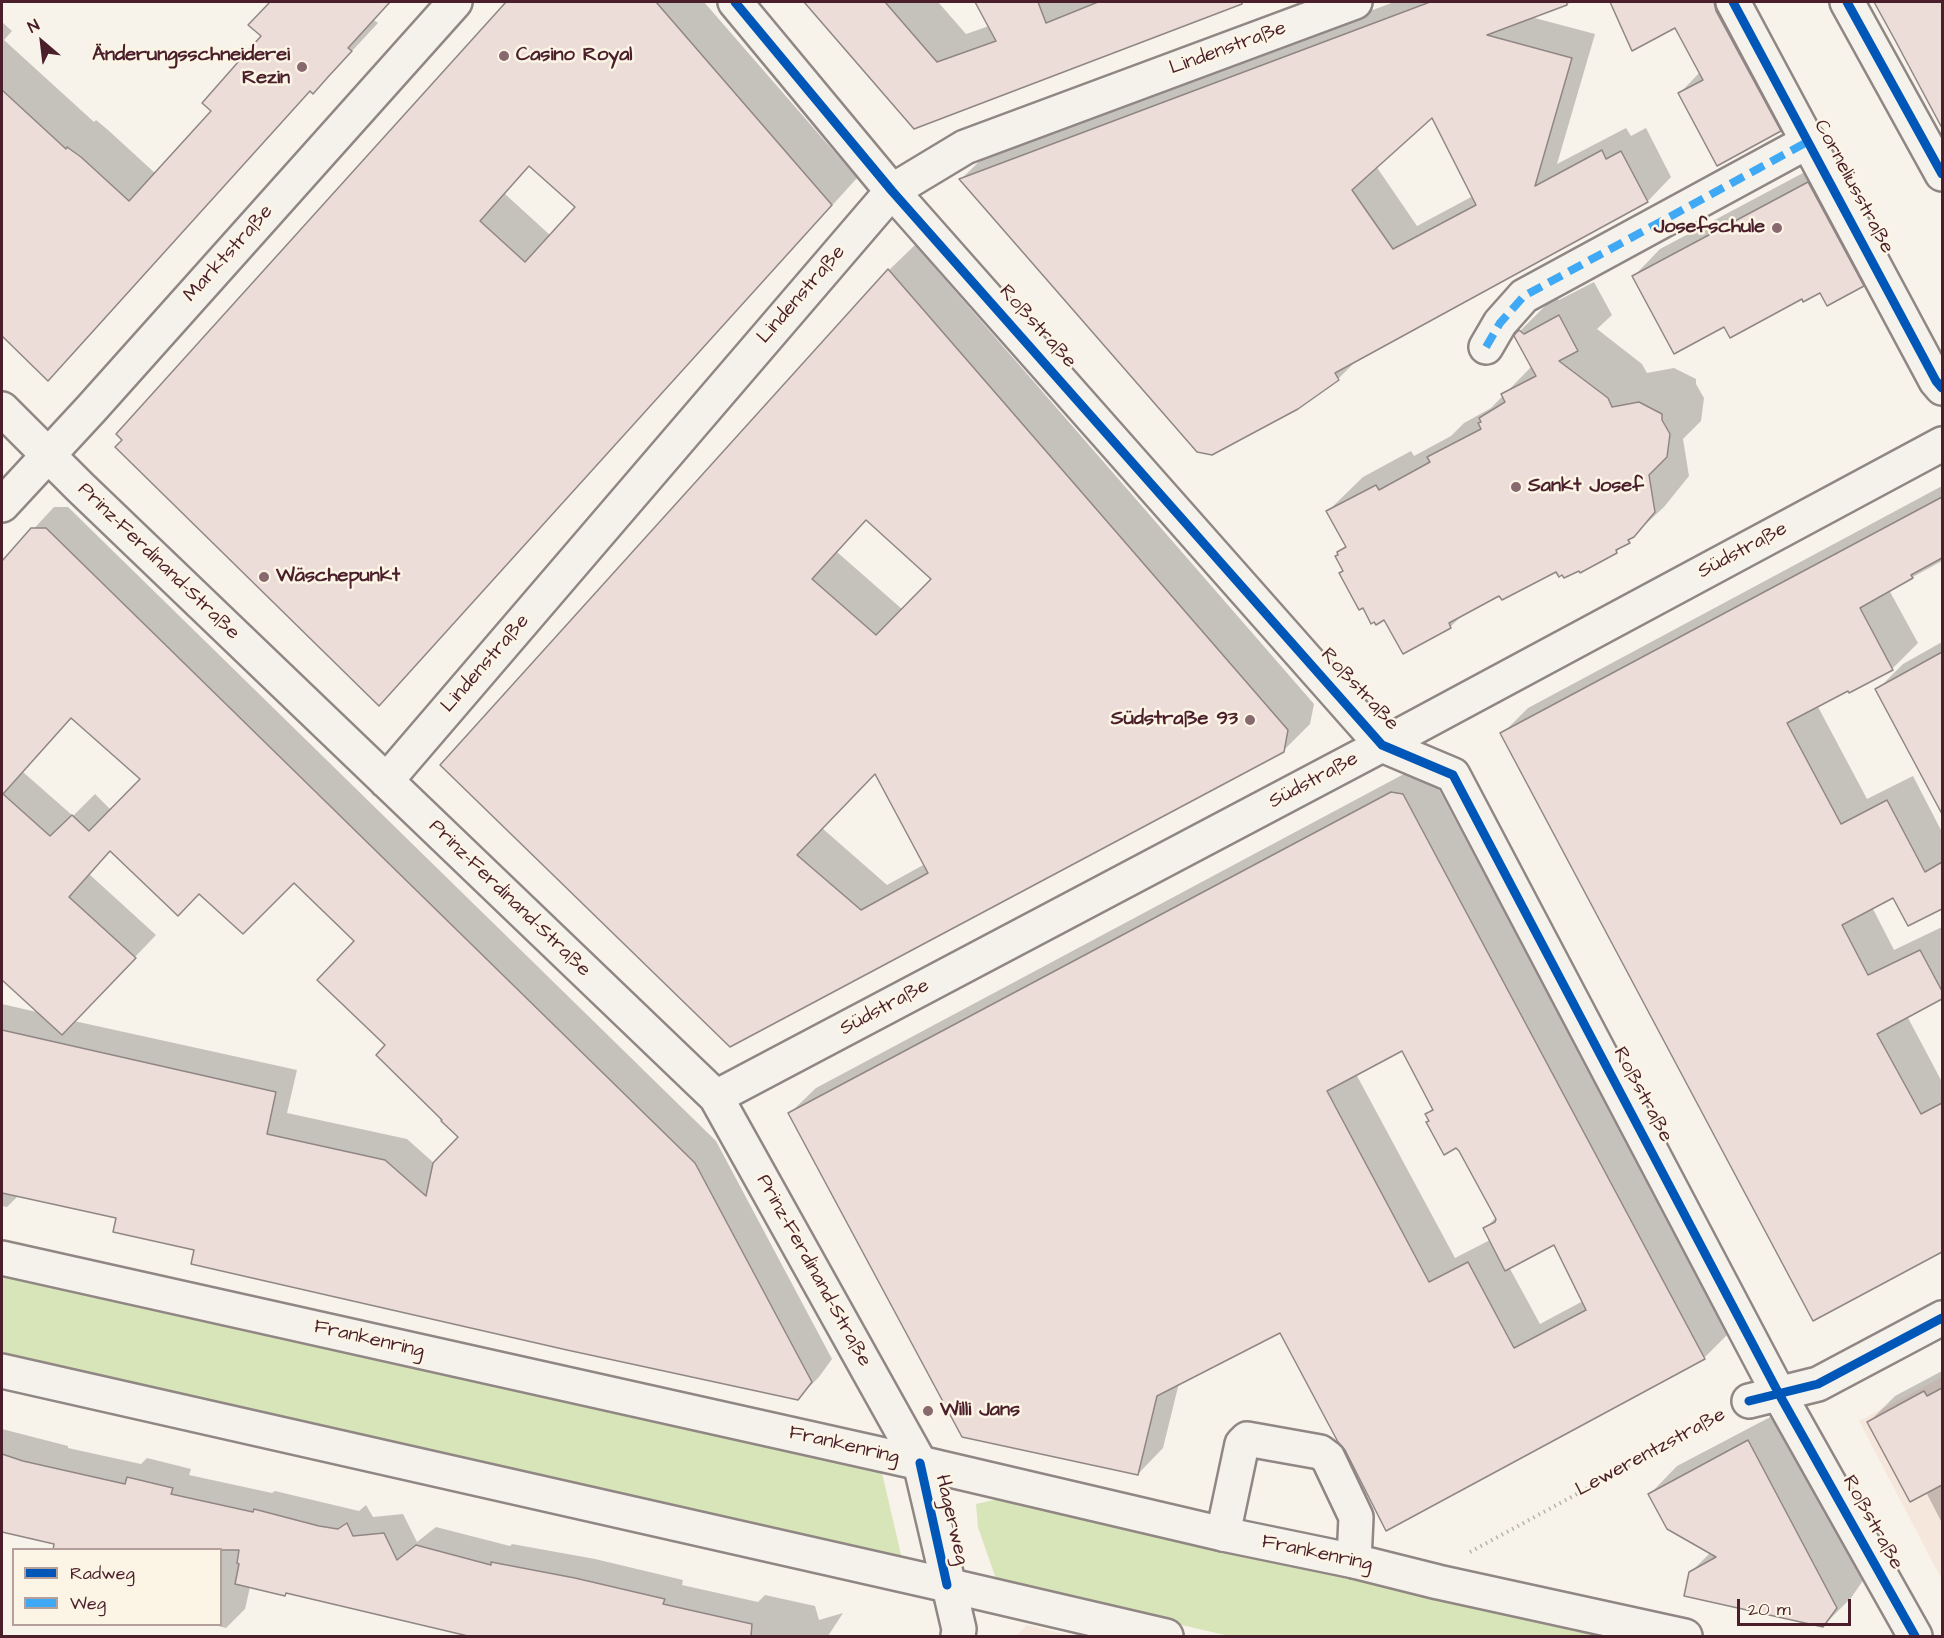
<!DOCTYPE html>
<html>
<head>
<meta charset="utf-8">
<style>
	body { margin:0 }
	#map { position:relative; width:1944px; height:1638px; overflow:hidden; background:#f7f3ea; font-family:"Architects Daughter",sans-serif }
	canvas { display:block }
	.frame { position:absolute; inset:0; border:3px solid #4a1f2b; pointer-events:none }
	.legend { position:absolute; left:12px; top:1548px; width:210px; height:78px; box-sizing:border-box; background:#fcf5e5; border:2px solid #b59f9b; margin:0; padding:8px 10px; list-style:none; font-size:18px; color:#4a1f2b }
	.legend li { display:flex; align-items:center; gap:12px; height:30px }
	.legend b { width:30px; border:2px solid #b59f9b }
	.north { position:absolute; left:12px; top:12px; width:60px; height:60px; -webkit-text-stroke:4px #fcf5e5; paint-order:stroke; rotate:332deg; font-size:16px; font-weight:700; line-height:24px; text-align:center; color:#4a1f2b }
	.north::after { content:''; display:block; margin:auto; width:21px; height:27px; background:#4a1f2b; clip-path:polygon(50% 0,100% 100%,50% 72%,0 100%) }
	.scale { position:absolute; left:1737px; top:1599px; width:114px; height:27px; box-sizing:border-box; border:3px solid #4a1f2b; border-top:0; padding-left:8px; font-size:18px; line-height:21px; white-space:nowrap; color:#4a1f2b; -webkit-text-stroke:4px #fcf5e5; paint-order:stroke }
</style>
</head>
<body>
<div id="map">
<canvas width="1944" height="1638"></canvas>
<div class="frame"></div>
<ul class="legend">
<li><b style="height:8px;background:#0057b8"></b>Radweg</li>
<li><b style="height:8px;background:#3fa9f5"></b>Weg</li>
</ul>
<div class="north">N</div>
<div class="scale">20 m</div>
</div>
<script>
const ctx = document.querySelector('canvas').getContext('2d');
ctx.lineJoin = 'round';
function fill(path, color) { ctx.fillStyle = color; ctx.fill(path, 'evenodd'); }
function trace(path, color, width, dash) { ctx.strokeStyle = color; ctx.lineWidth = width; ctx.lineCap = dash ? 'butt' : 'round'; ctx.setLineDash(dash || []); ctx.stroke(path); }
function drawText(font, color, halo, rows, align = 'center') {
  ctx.font = font + ' "Architects Daughter",sans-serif'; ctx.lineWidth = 5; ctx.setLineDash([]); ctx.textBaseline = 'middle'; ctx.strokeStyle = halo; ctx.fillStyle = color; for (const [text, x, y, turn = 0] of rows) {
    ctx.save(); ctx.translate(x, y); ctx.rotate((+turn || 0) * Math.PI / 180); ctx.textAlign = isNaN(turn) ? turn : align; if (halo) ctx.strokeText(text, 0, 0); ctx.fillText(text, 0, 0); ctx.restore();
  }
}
fill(new Path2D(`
	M1942 1377V1580L1859 1421Z
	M1026 1625 1072 1636H1017Z`), '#f6e7dc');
fill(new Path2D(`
	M2 1276 882 1473 903 1563 2 1358Z
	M998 1499 1049 1511 1623 1636H1229L997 1582 978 1527 976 1504Z`), '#d8e5b8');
fill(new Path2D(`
	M272 2H391L374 20 378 23 340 64 313 92 311 90 75 352 48 379 2 334V22L12 31 4 40 94 122 96 120 108 130 156 174 213 111 263 36 251 25Z
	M508 2H704L857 178 405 677 379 703 118 434ZM530 165 577 207 551 236 505 194Z
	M805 2H938L966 34 989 26 976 2H1245L915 127Z
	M1394 2H1573L1531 17 1595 34 1557 164 1626 128 1631 136 1646 128 1671 177 1648 201 1360 357 1338 379 961 179 985 156ZM1433 115 1473 196 1417 226 1376 166Z
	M1612 2H1749L1804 106 1780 130 1680 93 1700 72 1676 26 1633 49Z
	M1876 2H1942V126Z
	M1835 156 1890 259 1863 285 1820 291 1725 325 1634 276 1660 249Z
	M915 245 1314 704 1310 724 1283 751 730 1045 442 765 889 270ZM867 519 933 579 903 610 837 552ZM876 772 925 864 887 885 822 828Z
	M1594 282 1612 315 1597 329 1642 364 1647 373 1674 368 1696 379V384L1704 398 1701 421 1683 439 1689 476 1664 507 1616 552 1557 570 1500 594 1466 612 1450 627 1344 570 1339 553 1346 545 1328 511 1363 477 1411 451 1414 456 1451 436 1464 423 1491 408 1532 366 1516 335 1555 296 1559 300Z
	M1942 486V561L1889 590 1918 643 1892 669 1817 705 1867 799 1913 776 1942 832V907L1909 924 1893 896 1872 907 1894 950 1942 927V997L1907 1016 1942 1082V1250L1814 1319 1502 734 1528 708Z
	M54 507H68L716 1141 832 1359 819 1377 798 1398 195 1249 118 1217 19 1195 7 1207 2 1206V1004L41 1013 2 978V563ZM72 717 142 779 111 810 95 794 73 816 23 772ZM111 850 200 893 294 881 356 941 460 1137 435 1164 407 1139 287 1113 297 1070 74 1021 156 935 89 874Z
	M1942 642V786L1932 792 1877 690 1903 664Z
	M1417 767 1428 769 1729 1333 1704 1358 1346 1449 1280 1331 1179 1383 1163 1448 1138 1474 790 1113 816 1088ZM1402 1049 1433 1108 1427 1114 1430 1120 1460 1150 1496 1217 1485 1229 1490 1240 1455 1258 1356 1074ZM1555 1243 1583 1301 1540 1324 1509 1267Z
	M1942 1371V1523L1926 1492 1869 1422 1895 1396Z
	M1776 1414 1864 1579 1851 1598 1823 1626 1691 1572 1711 1552 1650 1494 1677 1466Z
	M2 1429 68 1446V1448L141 1464 147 1458 191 1469 189 1475 272 1493 275 1491 359 1511 366 1505 373 1517 403 1514 417 1542 436 1527 510 1546 512 1544 595 1559 683 1580 682 1585 758 1602 765 1595 815 1606 819 1620 843 1613 828 1636H478L287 1592 250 1587 245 1609 226 1628 210 1624H220V1550L70 1546 2 1531Z`), '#0003');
const building = new Path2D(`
	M270 2H390L348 48 352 51 328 77 313 94 310 91 48 381 2 336V90L66 149 67 147 81 157 129 201 211 111 202 103 261 36 248 25Z
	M506 2H656L832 205 379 706 115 447 122 440 116 434ZM529 166 575 207 525 262 480 221Z
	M804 2H885L937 62 996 41 975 2H1038L1046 23 1098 2H1242V4L914 129Z
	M1430 2H1567V5L1487 35 1572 58 1535 186 1602 150 1606 159 1621 151 1648 202 1335 373 1339 380 1298 409 1212 455 1197 452 959 179ZM1432 118 1476 205 1393 249 1352 190Z
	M1610 2H1714L1716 11 1781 131 1717 166 1678 93 1703 80 1675 28 1632 51Z
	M1874 2H1942V128L1895 40Z
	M1808 182 1864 286 1827 306 1820 293 1803 302 1802 299 1730 338 1724 327 1674 354 1632 276Z
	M888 269 1288 730 1284 752 730 1047 440 765ZM866 520 931 579 876 635 812 579ZM875 774 928 873 861 910 797 855Z
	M1559 315 1578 351 1559 361 1608 398 1612 407 1639 402 1662 414V420L1670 434 1667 457 1649 475 1655 512 1634 537 1628 540 1630 543 1616 550 1617 553 1580 573 1579 571 1564 578 1562 575 1559 577 1556 572 1502 600 1499 596 1449 623 1451 628 1403 654 1384 620 1376 625 1374 622 1371 624 1363 608 1359 610 1339 573 1343 571 1335 556 1338 555 1337 552 1346 547 1326 511 1376 485 1379 490 1430 462 1427 457 1481 429 1478 423 1481 422 1479 418 1505 402 1501 394 1536 376 1514 336 1515 334 1519 330 1524 334Z
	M1942 497V558L1911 575 1913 578 1860 608 1893 670 1849 693 1848 691 1787 723 1841 824 1887 800 1925 872 1942 862V909L1908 926 1893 898 1842 925 1868 975 1920 950 1942 991V999L1877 1034 1921 1114 1942 1103V1252L1813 1321 1500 733Z
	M31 528H46L695 1163 812 1382 798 1400 567 1350 191 1264 194 1250 113 1232 116 1218 2 1193V1030L276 1092 267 1134 385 1160 426 1196 433 1163 458 1137 441 1121 442 1120 376 1055 385 1045 317 980 354 941 294 883 243 934 199 894 178 916 110 851 69 897 136 958 62 1035 2 980V561ZM71 718 140 779 89 831 72 815 50 836 3 794Z
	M1942 652V814L1875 689Z
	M1391 792 1403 794 1705 1359 1386 1531 1345 1450 1338 1442 1280 1333 1157 1396 1138 1475 962 1437 788 1113ZM1402 1051 1433 1110 1425 1114 1429 1121 1426 1122 1444 1155 1456 1148 1459 1151 1496 1219 1495 1222 1483 1228 1505 1271 1554 1245 1586 1310 1514 1348 1468 1262 1429 1282 1327 1091Z
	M1942 1388V1485L1910 1502 1867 1422 1924 1391 1927 1396Z
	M1748 1440 1837 1608 1823 1627 1684 1596 1689 1572 1716 1557 1667 1529 1648 1494Z
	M2 1454 23 1461 125 1484 127 1477 173 1488 171 1494 253 1512 254 1509 319 1526 338 1529 347 1523 353 1536 384 1533 397 1560 416 1545 491 1565V1562L575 1578 665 1599 663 1604 752 1624 751 1636H468L286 1593 285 1596 235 1584 239 1564 237 1563 239 1550H53L54 1544 2 1532Z`);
fill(building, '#ecddd8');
trace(building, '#908684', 1.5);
const minor = new Path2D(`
	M735 2 892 191 1382 745 1453 775 1779 1394 1915 1636
	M1733 2 1936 381 1942 388
	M1847 2 1942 174
	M1486 347 1500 323 1524 296 1809 141
	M2 409 80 487 716 1097 920 1463 959 1629 958 1636
	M2 505 91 409 455 2
	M386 781 892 191 965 147 1355 2
	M716 1097 1382 745 1942 444
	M1749 1401 1818 1384 1942 1318
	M1223 1534 1242 1444 1247 1439 1320 1452 1328 1458 1356 1517 1354 1561`);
const major = new Path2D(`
	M2 1258 920 1463 1223 1534 1354 1561 1438 1582 1685 1636
	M2 1371 947 1585 1166 1636`);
trace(minor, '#908684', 38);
trace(major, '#908684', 38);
trace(new Path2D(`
	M1470 1552 1719 1417`), '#b8b1ae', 4, [1.5, 4.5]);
trace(minor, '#f5f2ec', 33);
trace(major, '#f5f2ec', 33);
trace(new Path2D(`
	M1486 347 1500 323 1524 296 1809 141`), '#3fa9f5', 8, [15, 8]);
trace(new Path2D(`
	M735 2 892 191 1382 745 1453 775 1779 1394 1915 1636
	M1733 2 1936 381 1942 388
	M1847 2 1942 174
	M1749 1401 1818 1384 1942 1318
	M920 1463 947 1585`), '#0057b8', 9);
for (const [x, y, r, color] of [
	[504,56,6,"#87696e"],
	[302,67,6,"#87696e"],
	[1777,228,6,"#87696e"],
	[1516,487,6,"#87696e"],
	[264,577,6,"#87696e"],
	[1250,720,6,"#87696e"],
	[928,1411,6,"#87696e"]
]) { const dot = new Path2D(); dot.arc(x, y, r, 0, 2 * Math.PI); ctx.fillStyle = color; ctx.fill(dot); trace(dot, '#fcf5e5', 2); }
drawText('20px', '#4a1f2b', '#fcf5e5', [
	["Lindenstraße",1228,49,-20],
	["Corneliusstraße",1853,187,62],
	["Marktstraße",229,254,-48],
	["Lindenstraße",802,295,-49],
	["Roßstraße",1037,327,48],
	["Südstraße",1743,551,-28],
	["Prinz-Ferdinand-Straße",158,562,44],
	["Lindenstraße",486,664,-49],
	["Roßstraße",1359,690,47],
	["Südstraße",1314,781,-28],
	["Prinz-Ferdinand-Straße",509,899,44],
	["Südstraße",885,1008,-28],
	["Roßstraße",1642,1095,62],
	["Prinz-Ferdinand-Straße",813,1271,61],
	["Frankenring",369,1340,13],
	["Frankenring",844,1446,13],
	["Lewerentzstraße",1651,1453,-28],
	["Hagerweg",951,1520,77],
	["Roßstraße",1872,1523,61],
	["Frankenring",1317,1554,12]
]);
drawText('bold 20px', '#4a1f2b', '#fcf5e5', [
	["Änderungsschneiderei",290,56,"right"],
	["Rezin",290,79,"right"],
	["Casino Royal",516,56],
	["Josefschule",1765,228,"right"],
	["Sankt Josef",1528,487],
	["Wäschepunkt",276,577],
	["Südstraße 93",1238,720,"right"],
	["Willi Jans",940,1411]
], 'left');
</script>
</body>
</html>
